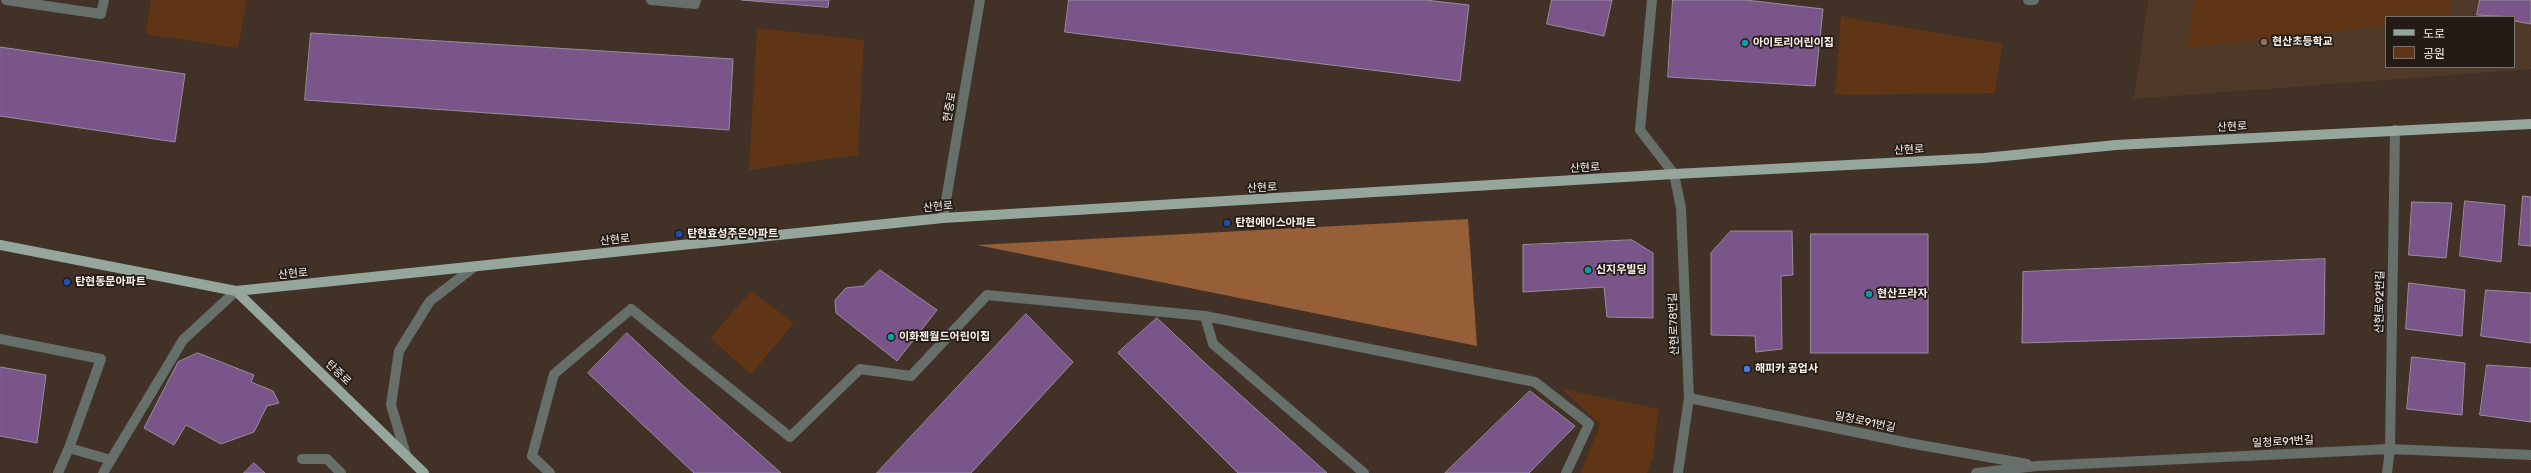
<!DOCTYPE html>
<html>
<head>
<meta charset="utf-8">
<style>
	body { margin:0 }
	#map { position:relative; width:2531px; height:473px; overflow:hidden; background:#423126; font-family:Rubik,"Noto Sans KR",sans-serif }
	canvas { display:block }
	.legend { position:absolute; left:2385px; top:16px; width:130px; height:52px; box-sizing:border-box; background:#221b16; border:1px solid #7a716b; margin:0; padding:5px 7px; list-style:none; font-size:12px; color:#fef2eb }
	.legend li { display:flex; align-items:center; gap:8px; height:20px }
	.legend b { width:20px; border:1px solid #7a716b }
</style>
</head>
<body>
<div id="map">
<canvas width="2531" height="473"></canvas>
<ul class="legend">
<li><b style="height:5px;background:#95a79c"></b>도로</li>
<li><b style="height:11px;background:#5f3515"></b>공원</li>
</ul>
</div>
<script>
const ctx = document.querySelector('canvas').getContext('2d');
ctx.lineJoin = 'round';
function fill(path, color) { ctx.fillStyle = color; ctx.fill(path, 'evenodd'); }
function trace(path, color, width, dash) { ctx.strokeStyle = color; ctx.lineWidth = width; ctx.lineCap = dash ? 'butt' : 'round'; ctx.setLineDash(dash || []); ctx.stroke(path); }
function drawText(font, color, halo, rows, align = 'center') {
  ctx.font = font + ' Rubik,"Noto Sans KR",sans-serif'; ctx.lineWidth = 3.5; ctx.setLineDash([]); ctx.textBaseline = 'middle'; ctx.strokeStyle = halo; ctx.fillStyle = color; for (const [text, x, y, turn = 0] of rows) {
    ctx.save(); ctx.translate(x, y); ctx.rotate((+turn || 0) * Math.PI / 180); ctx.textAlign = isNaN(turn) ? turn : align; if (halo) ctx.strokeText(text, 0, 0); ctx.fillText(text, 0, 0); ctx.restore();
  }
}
fill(new Path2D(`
	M2148 0H2531V69L2134 99ZM2386 17H2514V67H2386Z`), '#4f3929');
fill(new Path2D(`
	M151 0H247L238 48 145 34Z
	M2194 0H2451L2449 17H2386V26L2187 48Z
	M1841 16 2002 44 1995 93 1835 95Z
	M757 28 864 40 858 155 749 170Z
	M751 291 794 323 751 374 710 338Z
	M1562 389 1659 409 1653 456 1647 473H1581L1600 424Z`), '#5f3515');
fill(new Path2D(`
	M1468 219 1477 346 977 245Z`), '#975f38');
const building = new Path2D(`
	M742 0H829L828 7Z
	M1069 0H1425L1469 5 1460 81 1065 32Z
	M1552 0H1612L1604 36 1547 24Z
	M1673 0H1746L1823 9 1815 86 1668 77Z
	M2480 0H2531V24L2514 21V17L2477 15Z
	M311 33 733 59 729 130 305 100Z
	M0 47 185 74 175 142 0 116Z
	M2523 196 2531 197V246L2519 245Z
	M2465 201 2505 205 2501 262 2460 256Z
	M2412 202 2452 203 2446 258 2409 255Z
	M1731 231H1792L1793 275 1781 276 1782 349 1756 352 1755 336 1711 335V253Z
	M1811 234H1928V353H1811Z
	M1632 240 1653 253V318L1607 317 1604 287 1523 292V245Z
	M2325 259 2324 334 2022 343 2023 272Z
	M880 270 937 310 897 361 836 313 835 300 846 288 863 286Z
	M2409 283 2465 290 2462 336 2406 329Z
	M2486 290 2531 293V343L2481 336Z
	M1026 314 1073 362 971 473H877Z
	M1157 318 1206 364 1327 473H1238L1118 353Z
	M627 333 680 383 781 473H694L588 373Z
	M198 353 254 375 251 382 273 391 279 403 267 406 254 432 221 444 186 425 174 445 144 428 178 362Z
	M2412 357 2465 363 2462 415 2407 409Z
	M2487 365 2531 368V422L2480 415Z
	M0 367 46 375 37 443 0 436Z
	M1530 391 1575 426 1529 473H1445Z
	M254 463 265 473H244Z`);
fill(building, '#795589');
trace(building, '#998d9f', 1);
trace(new Path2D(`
	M6 0 101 14 104 0
	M651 0 695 4 696 0
	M1652 0 1640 130 1674 174 1681 208 1689 398 1678 473
	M2028 0H2034
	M943 218 980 0
	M1205 316 1213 344 1364 473
	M0 339 101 359 69 448
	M1689 398 1909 443 2027 464
	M406 455 391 405 399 351 430 301 474 267
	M302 459H327L341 473
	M58 473 69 448 111 460
	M103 473 183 340 236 291
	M550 473 532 456 554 374 631 309 790 437 860 369 911 376 987 295 1205 316 1535 382 1589 424 1566 473
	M1976 473 2037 466 2390 449 2531 455
	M2387 473 2390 449 2395 130`), '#666f69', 10);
trace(new Path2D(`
	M0 245 236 291 943 218 1674 174 1984 158 2116 145 2531 124
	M236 291 424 473`), '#95a79c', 10);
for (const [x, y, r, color] of [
	[2264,42,4,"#8d6e63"],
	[1745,43,4,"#0f9aa8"],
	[1227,223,4,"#1a4fb4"],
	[679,234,4,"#1a4fb4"],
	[1588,270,4,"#0f9aa8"],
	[67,282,4,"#1a4fb4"],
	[1869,294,4,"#0f9aa8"],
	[891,337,4,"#0f9aa8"],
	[1747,369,4,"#3f7fe0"]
]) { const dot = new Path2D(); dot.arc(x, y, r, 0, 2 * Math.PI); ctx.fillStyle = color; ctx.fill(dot); trace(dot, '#221b16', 1.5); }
drawText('bold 11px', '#fef2eb', '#221b16', [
	["현산초등학교",2272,42],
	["아이토리어린이집",1753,43],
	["탄현에이스아파트",1235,223],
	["탄현효성주은아파트",687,234],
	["신지우빌딩",1596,270],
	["탄현동문아파트",75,282],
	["현산프라자",1877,294],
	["이화젠월드어린이집",899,337],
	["해피카 공업사",1755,369]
], 'left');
drawText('11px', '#fef2eb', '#221b16', [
	["현중로",950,107,-80],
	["산현로",2232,127,-3],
	["산현로",1909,150,-3],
	["산현로",1585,168,-3],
	["산현로",1262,188,-3],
	["산현로",938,207,-5],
	["산현로",615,240,-6],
	["산현로",293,274,-5],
	["산현로92번길",2380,302,-89],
	["산현로78번길",1674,324,-92],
	["탄중로",338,373,44],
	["일청로91번길",1865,422,12],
	["일청로91번길",2283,442,-3]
]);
</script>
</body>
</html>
